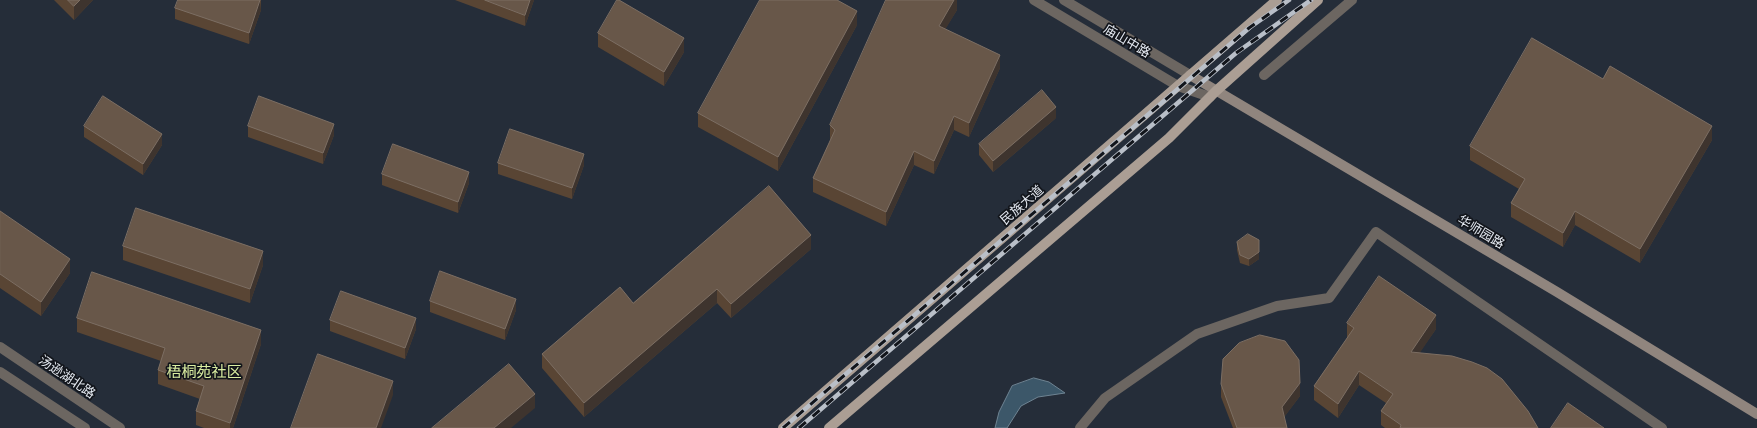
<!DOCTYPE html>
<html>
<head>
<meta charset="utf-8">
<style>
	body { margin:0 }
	canvas { display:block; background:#252d39 }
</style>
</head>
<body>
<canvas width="1757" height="428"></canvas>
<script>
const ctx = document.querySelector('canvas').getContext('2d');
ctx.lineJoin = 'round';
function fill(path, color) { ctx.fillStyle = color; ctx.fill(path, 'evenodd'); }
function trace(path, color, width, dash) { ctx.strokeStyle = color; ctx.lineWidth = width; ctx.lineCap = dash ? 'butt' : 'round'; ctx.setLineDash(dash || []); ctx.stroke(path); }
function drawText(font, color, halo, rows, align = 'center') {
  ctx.font = font + ' Lato,"Noto Sans SC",sans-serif'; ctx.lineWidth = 3.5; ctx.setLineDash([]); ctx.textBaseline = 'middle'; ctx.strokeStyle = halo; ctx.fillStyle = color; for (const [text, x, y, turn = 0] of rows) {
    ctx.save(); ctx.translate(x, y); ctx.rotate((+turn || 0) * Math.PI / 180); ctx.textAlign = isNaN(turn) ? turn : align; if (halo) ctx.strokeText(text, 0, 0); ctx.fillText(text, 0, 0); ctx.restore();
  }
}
const water = new Path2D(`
	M1034 378 1049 382 1065 393 1038 397 1021 406 1007 428H995L999 412 1012 386Z`);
fill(water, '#3c5769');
trace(water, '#6e8392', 1);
trace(new Path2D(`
	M1264 75 1352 0
	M1080 428 1105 398 1197 334 1277 306 1329 298 1376 232 1662 428`), '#6c6661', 10);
trace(new Path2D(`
	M1034 0 1178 86 1210 97
	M1064 0 1190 75
	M0 347 120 428
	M0 372 85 428`), '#6c6661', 10);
trace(new Path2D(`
	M1190 75 1557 292 1757 414`), '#90857e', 10);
trace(new Path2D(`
	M783 428 1277 0
	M829 428 1169 138 1216 91 1318 0`), '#ab9e94', 10);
const rail = new Path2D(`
	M783 428 1249 28 1289 0
	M799 428 1236 53 1311 0`);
trace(rail, '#b9bfc8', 4.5);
trace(rail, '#12151b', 3, [9]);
fill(new Path2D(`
	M54 0H93L74 20Z
	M261 0V10L249 44 175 19V8Z
	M455 0H534L525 26Z
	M957 0V10L945 29 1000 68 969 137 954 130 934 174 914 165 886 226 813 192V178L831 140 830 139V125Z
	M857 25 778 171 698 127V113Z
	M598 33 684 52 664 86 598 47Z
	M1603 79 1712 140 1640 263 1575 225 1563 247 1511 217V203L1519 189 1470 160V146Z
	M1056 118 993 172 979 155V144Z
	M84 126 162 145 143 175 84 137Z
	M248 126 334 135 323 164 248 137Z
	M498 163 584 165 572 199 498 174Z
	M382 174 469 183 458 213 382 185Z
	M0 211 70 273 41 316 0 288Z
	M1259 240V259L1249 266 1240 263 1237 250V242Z
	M123 246 263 265 250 303 123 260Z
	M811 249 731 318 717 303 584 417 542 368V354L633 303Z
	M430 301 516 310 505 340 430 312Z
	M77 318 261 344 233 428H204L196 425V411L200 399 158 384V370L161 361 77 332Z
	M330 320 416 329 405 359 330 331Z
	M1347 323 1436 329 1419 353 1538 428H1385L1381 425V411L1386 403 1359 385 1338 418 1314 400V386L1348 337H1347Z
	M1221 384 1300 396 1284 417 1287 428H1233L1221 397Z`), '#594534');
fill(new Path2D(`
	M80 0H93L74 20V6Z
	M260 0 261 10 249 44V33Z
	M530 0H534L525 26V15Z
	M954 0H957V10L939 40V26Z
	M857 11V25L778 171V157Z
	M684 38V52L664 86V72Z
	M1000 55V68L969 137V123Z
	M1056 107V118L993 172V161Z
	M954 116V130L934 174V161Z
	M334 124V135L323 164V153Z
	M1712 126V140L1640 263V249Z
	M162 134V145L143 175V164Z
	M914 151V165L886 226V212Z
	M584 154V165L572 199V188Z
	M469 172V183L458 213V202Z
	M1575 211V225L1563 247V233Z
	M811 235V249L731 318V304Z
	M263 251V265L250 303V289Z
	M1259 252V259L1249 266V259Z
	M70 259V273L41 316V302Z
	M717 289V303L584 417V403Z
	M516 299V310L505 340V329Z
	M1436 315V329L1411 366V352Z
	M416 318V329L405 359V348Z
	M261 330V344L233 428H230V423Z
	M1359 371V385L1338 418V404Z
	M393 381V395L381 428H376Z
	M1300 383V396L1282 420V407Z
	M535 394V408L511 428H494Z`), '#3e342e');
const building = new Path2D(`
	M68 0H80L74 6Z
	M178 0H260L249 33 175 8Z
	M485 0H530L525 15Z
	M617 0H619L684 38 664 72 598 33Z
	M760 0H837L857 11 778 157 698 113Z
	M886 0H954L939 26 1000 55 969 123 954 116 934 161 914 151 886 212 813 178 835 130 830 125Z
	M1532 38 1603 79 1610 66 1712 126 1640 249 1575 211 1563 233 1511 203 1525 179 1470 146Z
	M1042 90 1056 107 993 161 979 144Z
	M103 96 162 134 143 164 84 126Z
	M259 96 334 124 323 153 248 126Z
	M510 129 584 154 572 188 498 163Z
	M393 144 469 172 458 202 382 174Z
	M769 186 811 235 731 304 717 289 584 403 542 354 620 287 633 303Z
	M136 208 263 251 250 289 123 246Z
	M0 211 70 259 41 302 0 274Z
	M1248 234 1259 240V252L1249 259 1240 255 1237 242Z
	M440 271 516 299 505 329 430 301Z
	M92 272 261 330 230 423 196 411 204 386 158 370 165 348 77 318Z
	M1379 276 1436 315 1411 352 1452 356 1472 362 1487 368 1502 379 1528 411 1538 428H1400L1401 425 1381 411 1393 394 1359 371 1338 404 1314 386 1354 328 1347 323Z
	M341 291 416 318 405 348 330 320Z
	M1260 335 1285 341 1299 360 1300 383 1282 407 1287 428H1237L1221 384 1223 359 1239 343Z
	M318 354 393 381 376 428H291Z
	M509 364 535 394 494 428H432Z
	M1568 403 1604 428H1551Z`);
fill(building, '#685749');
trace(building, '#7c6e63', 1);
drawText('13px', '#e4e9f1', '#12151b', [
	["庙山中路",1127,41,31],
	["民族大道",1022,205,-41],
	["华师园路",1481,232,31],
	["汤逊湖北路",67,377,34]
]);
drawText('15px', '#dbeea1', '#12151b', [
	["梧桐苑社区",204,372]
]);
</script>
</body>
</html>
